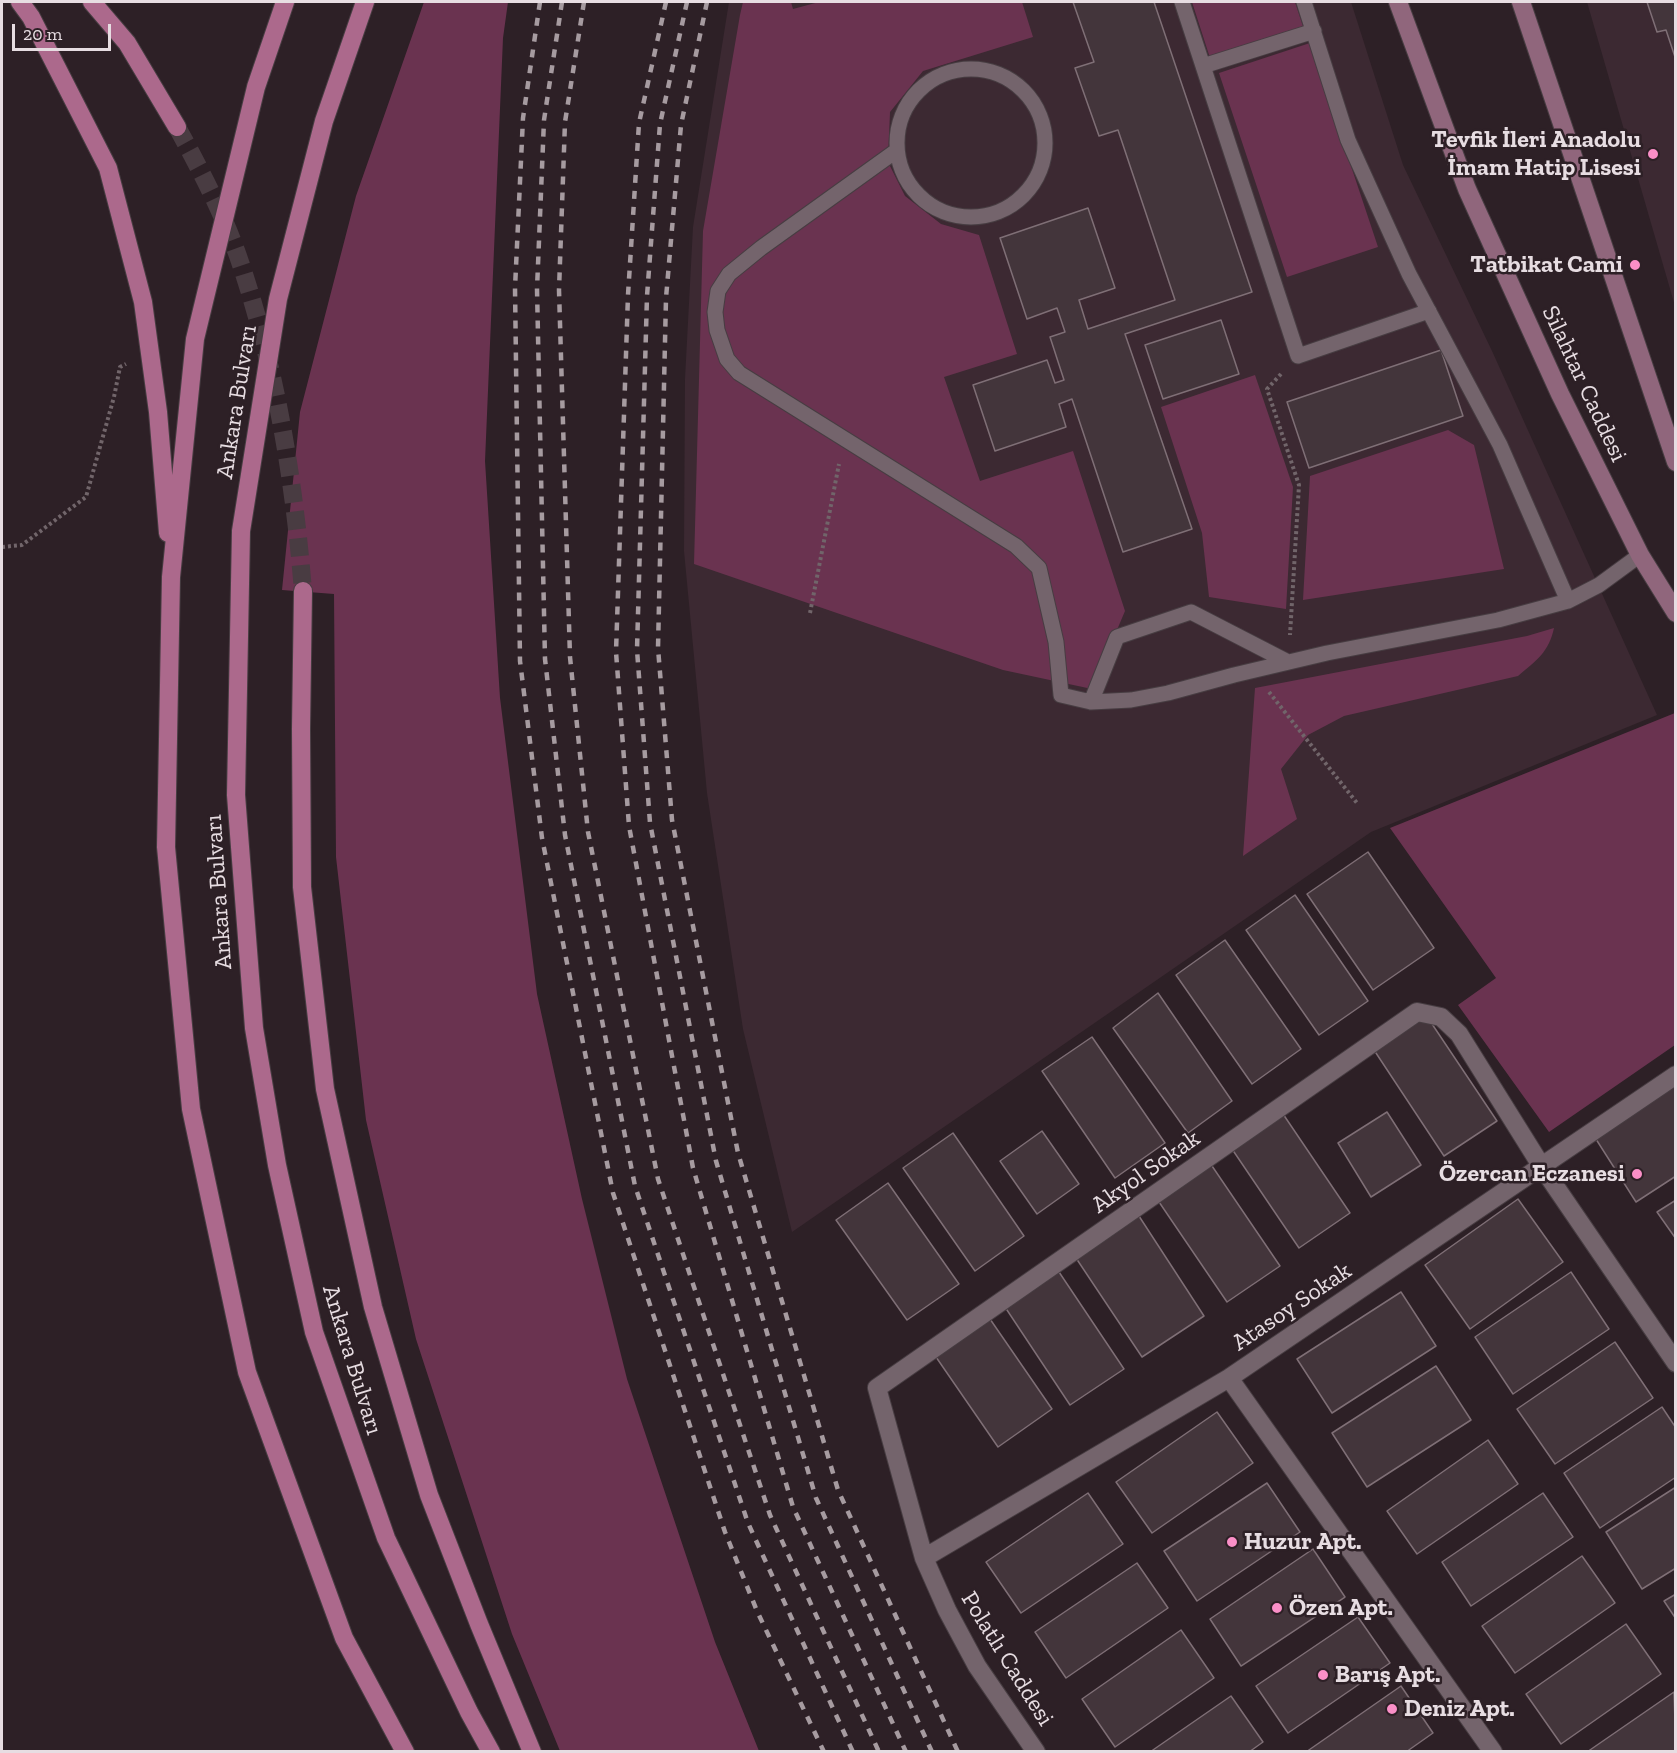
<!DOCTYPE html>
<html>
<head>
<meta charset="utf-8">
<style>
	body { margin:0 }
	#map { position:relative; width:1677px; height:1753px; overflow:hidden; background:#2d2026; font-family:"Zilla Slab",serif }
	canvas { display:block }
	.frame { position:absolute; inset:0; border:3px solid #e7dde2; pointer-events:none }
	.scale { position:absolute; left:12px; top:24px; width:99px; height:27px; box-sizing:border-box; border:3px solid #e7dde2; border-top:0; padding-left:8px; font-size:18px; line-height:21px; white-space:nowrap; color:#e7dde2; -webkit-text-stroke:4px #2d2026; paint-order:stroke }
</style>
</head>
<body>
<div id="map">
<canvas width="1677" height="1753"></canvas>
<div class="frame"></div>
<div class="scale">20 m</div>
</div>
<script>
const ctx = document.querySelector('canvas').getContext('2d');
ctx.lineJoin = 'round';
function fill(path, color) { ctx.fillStyle = color; ctx.fill(path, 'evenodd'); }
function trace(path, color, width, dash) { ctx.strokeStyle = color; ctx.lineWidth = width; ctx.lineCap = dash ? 'butt' : 'round'; ctx.setLineDash(dash || []); ctx.stroke(path); }
function drawText(font, color, halo, rows, align = 'center') {
  ctx.font = font + ' "Zilla Slab",serif'; ctx.lineWidth = 5; ctx.setLineDash([]); ctx.textBaseline = 'middle'; ctx.strokeStyle = halo; ctx.fillStyle = color; for (const [text, x, y, turn = 0] of rows) {
    ctx.save(); ctx.translate(x, y); ctx.rotate((+turn || 0) * Math.PI / 180); ctx.textAlign = isNaN(turn) ? turn : align; if (halo) ctx.strokeText(text, 0, 0); ctx.fillText(text, 0, 0); ctx.restore();
  }
}
fill(new Path2D(`
	M729 2H1351L1403 165 1492 351 1657 715 1371 832 792 1232 743 1029 707 793 684 551 685 379 693 227Z
	M1587 2H1675V306Z`), '#3c2932');
fill(new Path2D(`
	M424 2H508L503 38 485 461 500 698 537 994 582 1199 627 1379 715 1642 759 1751H560L512 1634 416 1339 366 1120 336 857 334 594 282 590 300 412 356 196Z
	M743 2H791L793 9 819 2H1022L1033 37 923 71 890 112 888 162 905 196 941 224 979 235 1017 354 944 377 980 481 1073 451 1125 611 1092 689 1003 670 694 564 703 231 740 15Z
	M1192 2H1295L1304 29 1210 58Z
	M1310 43 1378 247 1287 277 1219 73Z
	M1255 375 1293 487 1286 609 1209 597 1202 533 1161 407Z
	M1448 430 1474 445 1504 569 1303 600 1310 476Z
	M1554 628C1549 652 1536 661 1518 676L1344 716 1308 735 1281 769 1297 819 1243 856 1255 688 1527 636Z
	M1675 713V1045L1549 1132 1458 1005 1496 978 1390 828Z`), '#6a3350');
const building = new Path2D(`
	M1073 2H1154L1252 292 1125 334 1192 529 1123 552 1072 399 1059 404 1066 427 995 451 973 385 1047 360 1055 383 1064 380 1050 337 1065 332 1057 308 1027 319 1000 238 1088 208 1115 288 1079 300 1088 329 1175 300 1118 130 1099 136 1075 68 1094 62Z
	M1647 2H1676V60L1666 30 1657 32Z
	M1221 320 1239 374 1163 399 1145 345Z
	M1441 350 1463 416 1309 468 1287 402Z
	M1368 852 1434 948 1373 990 1307 894Z
	M1295 895 1368 1001 1319 1035 1246 930Z
	M1225 940 1301 1049 1252 1084 1176 975Z
	M1158 993 1232 1101 1188 1133 1113 1028Z
	M1426 1015 1497 1121 1444 1156 1374 1050Z
	M1092 1037 1165 1143 1115 1178 1042 1071Z
	M1676 1082V1176L1636 1202 1594 1136Z
	M1281 1111 1350 1213 1299 1248 1230 1146Z
	M1387 1112 1421 1165 1371 1197 1338 1143Z
	M1042 1131 1079 1184 1037 1214 1000 1161Z
	M953 1133 1024 1236 975 1271 903 1168Z
	M1210 1163 1280 1266 1227 1302 1157 1199Z
	M888 1183 959 1284 907 1320 836 1220Z
	M1518 1199 1563 1262 1470 1329 1425 1265Z
	M1676 1200V1239L1657 1212Z
	M1137 1213 1204 1316 1142 1357 1074 1255Z
	M1057 1269 1124 1369 1070 1405 1003 1304Z
	M1571 1272 1609 1329 1513 1394 1475 1337Z
	M1401 1292 1436 1346 1332 1413 1297 1359Z
	M990 1319 1052 1409 998 1447 936 1357Z
	M1615 1342 1653 1398 1555 1464 1517 1409Z
	M1436 1366 1471 1420 1367 1487 1332 1433Z
	M1662 1407 1676 1428V1477L1600 1528 1564 1473Z
	M1217 1412 1253 1463 1152 1533 1116 1482Z
	M1488 1440 1518 1484 1417 1554 1387 1511Z
	M1267 1483 1300 1532 1197 1601 1164 1551Z
	M1676 1487V1568L1642 1589 1606 1532Z
	M1088 1493 1123 1544 1021 1613 986 1562Z
	M1543 1493 1573 1537 1471 1606 1442 1562Z
	M1313 1549 1345 1597 1241 1666 1210 1619Z
	M1582 1556 1615 1603 1515 1673 1482 1626Z
	M1137 1563 1168 1608 1066 1678 1035 1632Z
	M1676 1594V1619L1664 1601Z
	M1358 1617 1390 1663 1288 1733 1256 1686Z
	M1626 1624 1661 1674 1561 1744 1526 1694Z
	M1181 1630 1214 1678 1115 1747 1082 1699Z
	M1401 1686 1433 1733 1406 1752H1306Z
	M1674 1692 1676 1752H1587Z
	M1231 1696 1263 1742 1249 1752H1150Z`);
fill(building, '#43353b');
trace(building, '#7f6f76', 1.5);
trace(new Path2D(`
	M177 127C200 169 222 211 238 256 275 363 294 478 303 591`), '#493c42', 18, [18, 9]);
const service = new Path2D(`
	M1182 2 1298 356 1429 311
	M1304 2 1348 140 1409 274 1500 445 1568 601
	M1203 66 1314 31
	M897 143a74 74 0 1 1 148 0a74 74 0 1 1-148 0Z
	M896 151 761 248 729 274 718 291 715 312 717 330 727 359 739 373 1016 546 1039 568 1056 642 1061 695 1091 702 1131 700 1168 693 1234 675 1327 653 1498 620 1568 601 1599 585 1640 555
	M1091 702 1117 637 1191 612 1288 662`);
const minor = new Path2D(`
	M1229 1378 1493 1752
	M924 1558 1229 1378 1676 1075
	M1036 1752 977 1666 947 1610 924 1558 877 1388 1417 1012 1441 1017 1459 1034 1542 1167 1676 1363`);
const secondary = new Path2D(`
	M1398 2 1467 189 1560 394 1640 555 1676 613
	M1521 2 1676 462`);
const primary = new Path2D(`
	M20 2 31 17 108 168 143 302 158 412 168 533
	M92 2 127 43 177 127
	M285 2 256 87 195 339 171 577 166 847 191 1109 247 1372 344 1638 405 1752
	M365 2 324 121 278 299 241 531 236 795 254 1028 277 1165 314 1332 386 1538 469 1712 491 1752
	M303 591 301 729 302 887 325 1089 373 1307 429 1495 479 1624 532 1752`);
trace(service, '#473d42', 17);
trace(minor, '#473d42', 20);
trace(secondary, '#473d42', 20);
trace(primary, '#473d42', 20);
trace(new Path2D(`
	M1281 374 1267 389 1299 485 1290 635
	M2 547 22 545 86 497 114 397 120 367 126 364
	M810 613 839 464
	M1269 692 1357 803`), '#71656a', 4, [3, 3]);
trace(service, '#74646c', 15);
trace(minor, '#74646c', 18);
trace(secondary, '#90667c', 18);
trace(primary, '#ac698c', 18);
trace(new Path2D(`
	M540 2 523 118 515 288 520 661 542 838 613 1193 725 1532 757 1611 824 1752
	M562 2 544 120 537 289 545 659 565 835 635 1186 748 1523 853 1752
	M584 2 565 122 559 290 570 657 588 832 658 1179 770 1515 879 1752
	M666 2 639 123 628 295 616 652 629 826 693 1168 793 1507 906 1752
	M687 2 660 124 647 296 637 650 650 823 716 1161 816 1498 932 1752
	M707 2 681 125 666 298 658 648 672 820 738 1153 838 1490 958 1752`), '#a69ba0', 4.5, [8, 8]);
for (const [x, y, r, color] of [
	[1653,154,6,"#fa8fc7"],
	[1635,265,6,"#fa8fc7"],
	[1637,1174,6,"#fa8fc7"],
	[1232,1542,6,"#fa8fc7"],
	[1277,1608,6,"#fa8fc7"],
	[1323,1675,6,"#fa8fc7"],
	[1392,1709,6,"#fa8fc7"]
]) { const dot = new Path2D(); dot.arc(x, y, r, 0, 2 * Math.PI); ctx.fillStyle = color; ctx.fill(dot); trace(dot, '#2d2026', 2); }
drawText('bold 24px', '#e7dde2', '#2d2026', [
	["Tevfik İleri Anadolu",1641,140,"right"],
	["İmam Hatip Lisesi",1641,168,"right"],
	["Tatbikat Cami",1623,265,"right"],
	["Özercan Eczanesi",1625,1174,"right"],
	["Huzur Apt.",1244,1542],
	["Özen Apt.",1289,1608],
	["Barış Apt.",1335,1675],
	["Deniz Apt.",1404,1709]
], 'left');
drawText('24px', '#e7dde2', '#2d2026', [
	["Silahtar Caddesi",1584,384,65],
	["Ankara Bulvarı",237,402,-81],
	["Ankara Bulvarı",219,892,-94],
	["Akyol Sokak",1146,1172,-35],
	["Atasoy Sokak",1292,1307,-34],
	["Ankara Bulvarı",352,1360,73],
	["Polatlı Caddesi",1007,1659,58]
]);
</script>
</body>
</html>
